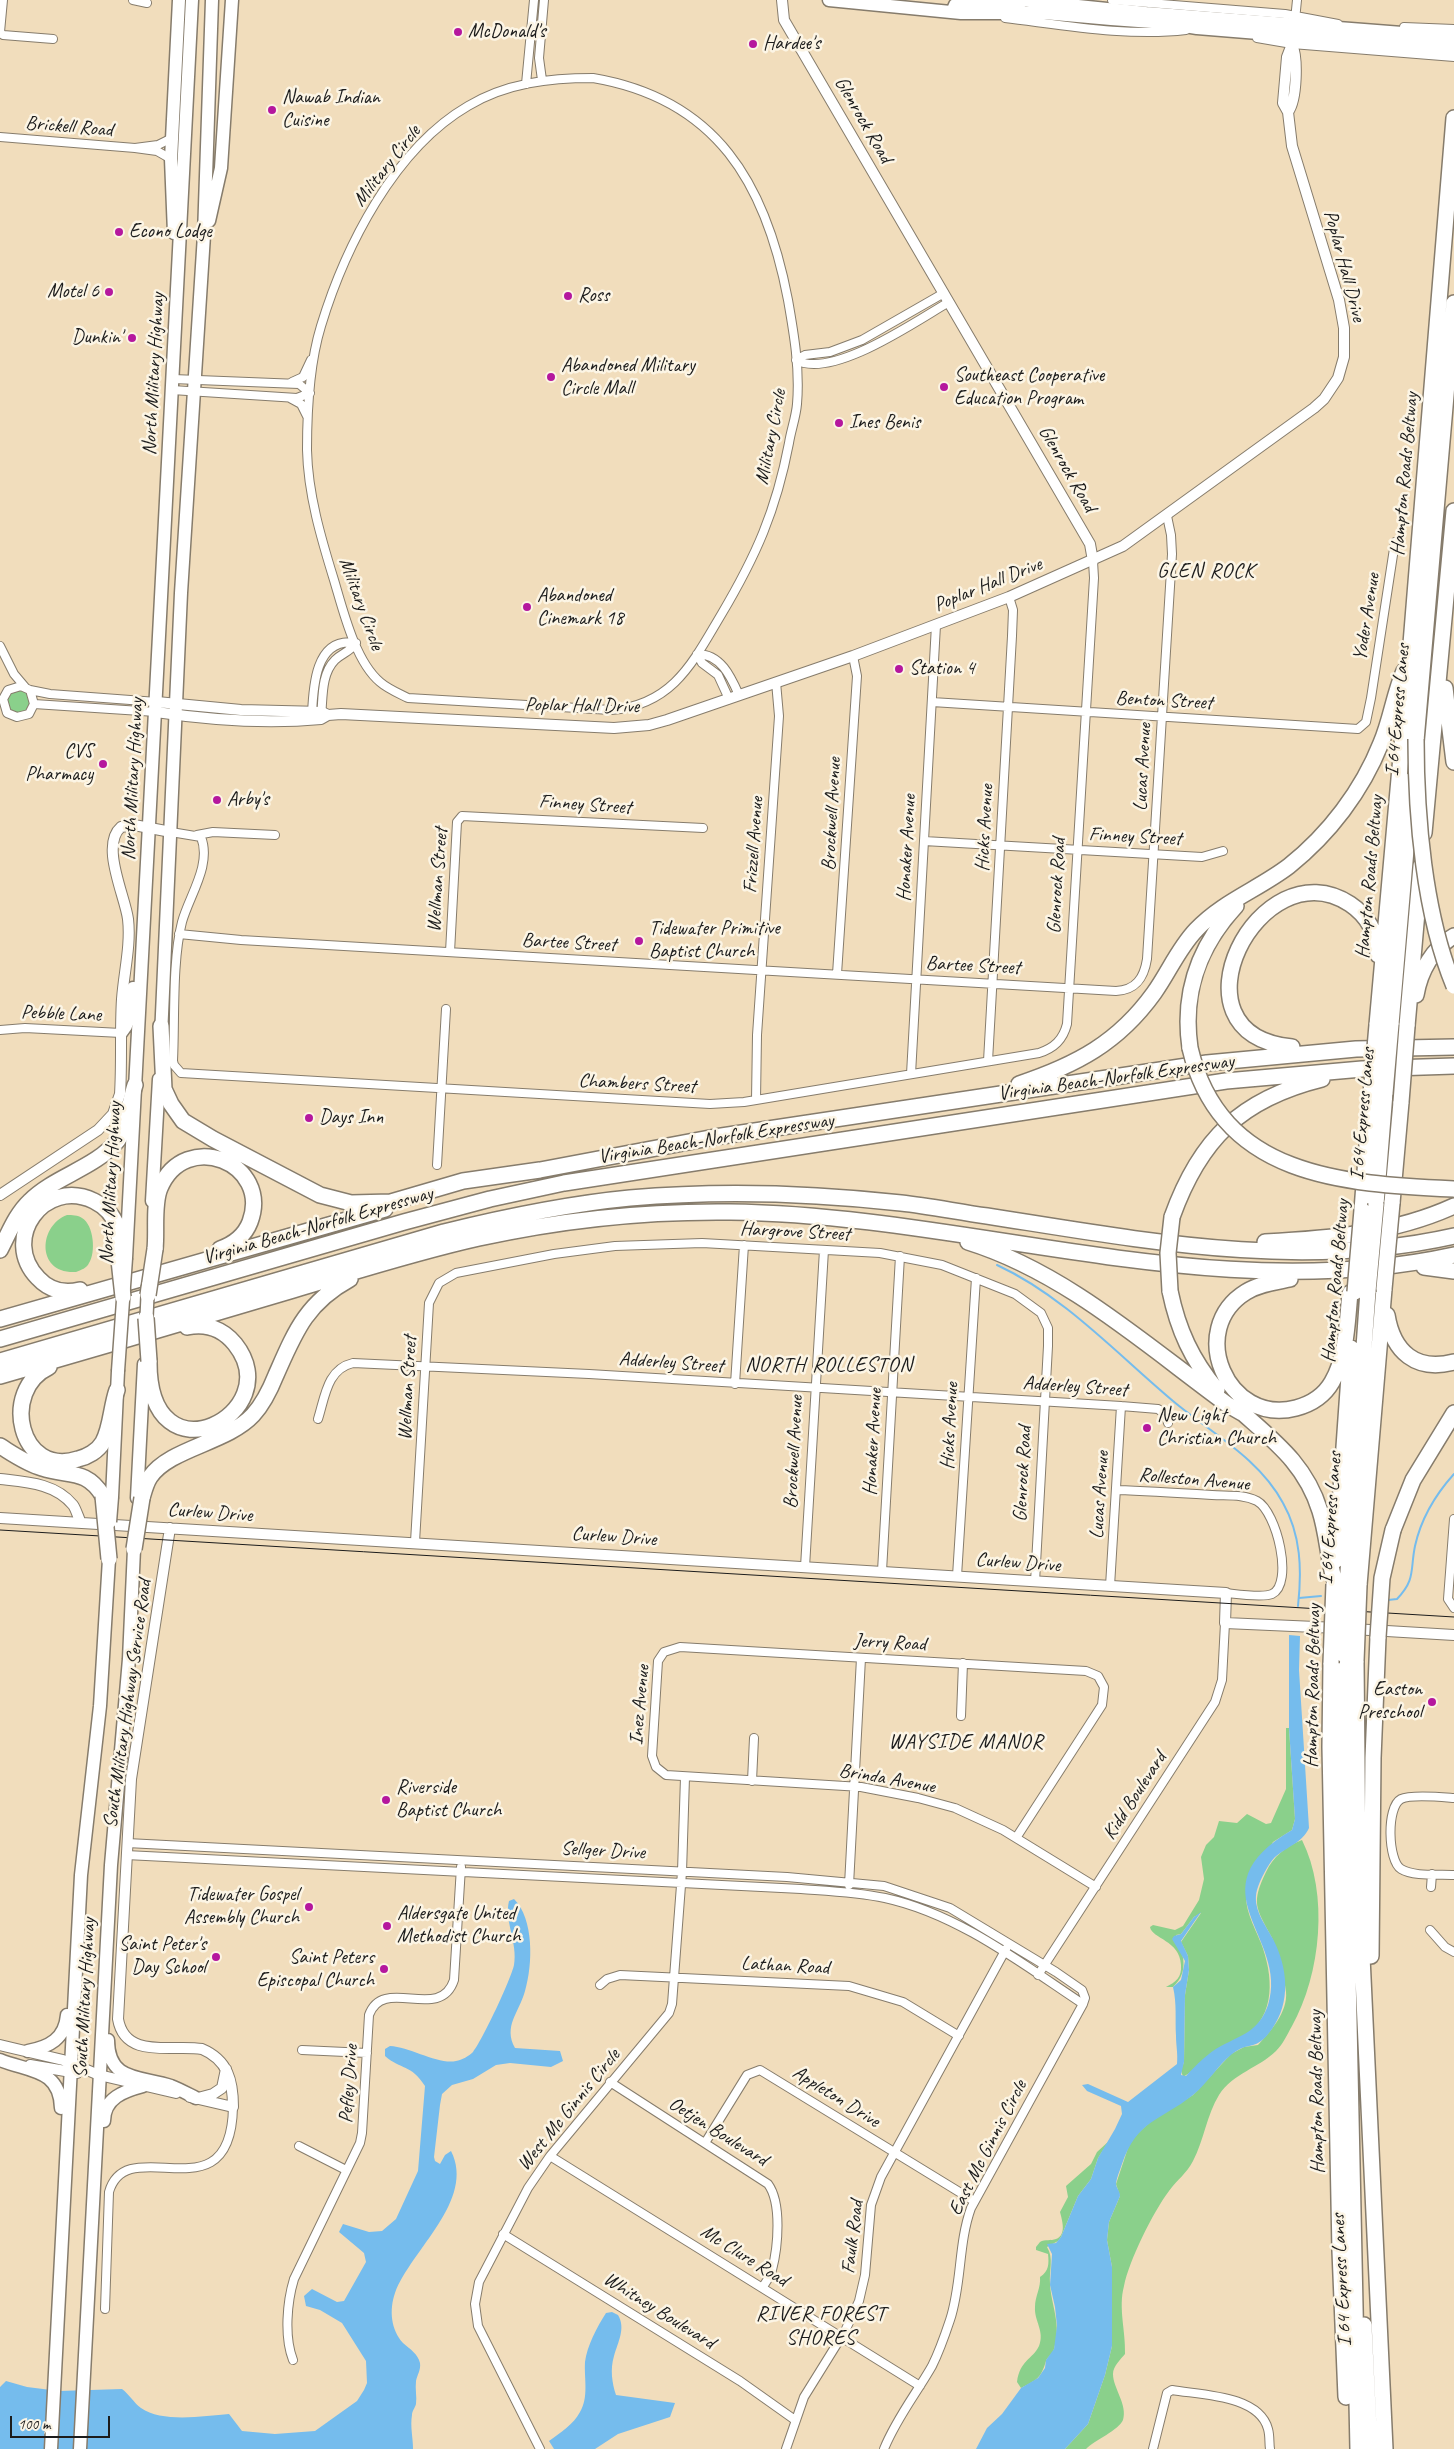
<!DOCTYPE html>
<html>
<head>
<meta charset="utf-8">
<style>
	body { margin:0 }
	#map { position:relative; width:1454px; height:2449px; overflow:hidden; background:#f1ddbc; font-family:Caveat,sans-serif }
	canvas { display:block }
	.scale { position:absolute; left:10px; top:2416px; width:100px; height:22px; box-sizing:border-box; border:2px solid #1c1c1c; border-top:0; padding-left:6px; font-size:15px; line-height:18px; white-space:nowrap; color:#1c1c1c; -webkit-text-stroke:4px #fcf5e5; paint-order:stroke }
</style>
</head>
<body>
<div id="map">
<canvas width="1454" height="2449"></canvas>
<div class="scale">100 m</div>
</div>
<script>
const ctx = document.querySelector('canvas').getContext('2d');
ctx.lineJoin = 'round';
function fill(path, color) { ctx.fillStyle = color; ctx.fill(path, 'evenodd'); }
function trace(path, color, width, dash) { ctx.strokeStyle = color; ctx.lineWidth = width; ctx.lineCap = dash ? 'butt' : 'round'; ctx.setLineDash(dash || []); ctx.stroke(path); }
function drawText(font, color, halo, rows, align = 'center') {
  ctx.font = font + ' Caveat,sans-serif'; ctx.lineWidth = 5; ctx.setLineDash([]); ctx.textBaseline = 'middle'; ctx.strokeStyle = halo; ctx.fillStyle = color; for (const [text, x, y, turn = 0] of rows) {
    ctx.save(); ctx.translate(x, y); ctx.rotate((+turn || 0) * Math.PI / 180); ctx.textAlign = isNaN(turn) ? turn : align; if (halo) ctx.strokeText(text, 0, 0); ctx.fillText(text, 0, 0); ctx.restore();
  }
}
fill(new Path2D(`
	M7 702a12 12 0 1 1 24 0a12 12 0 1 1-24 0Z
	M67 1215C72 1215 78 1215 82 1218 94 1225 96 1253 89 1263 87 1268 81 1270 76 1272 35 1274 39 1225 67 1215Z
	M1286 1728H1289L1295 1819 1292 1830 1273 1842 1247 1888C1243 1908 1254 1925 1261 1943 1273 1975 1277 2015 1244 2037 1236 2042 1226 2043 1219 2048 1206 2056 1196 2070 1183 2077L1181 2070 1184 2062 1185 1995 1189 1970 1188 1956 1181 1942 1201 1913 1194 1917 1181 1934 1176 1935C1183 1954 1190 1971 1173 1987H1166C1176 1982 1182 1977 1181 1965 1180 1940 1152 1939 1150 1927L1153 1925 1175 1930 1183 1926 1199 1900 1204 1879 1201 1857 1206 1845 1214 1837 1219 1821 1237 1823 1247 1814 1266 1824 1271 1823 1286 1789Z
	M1302 1840C1329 1894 1321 1974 1292 2026 1287 2035 1283 2044 1276 2051 1259 2068 1233 2073 1219 2095 1207 2114 1204 2140 1193 2161 1187 2173 1177 2180 1169 2191 1153 2212 1129 2261 1124 2286 1118 2308 1126 2332 1125 2354 1121 2359 1113 2366 1113 2374 1113 2388 1128 2405 1123 2420 1119 2430 1095 2440 1086 2449H1065L1088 2424 1105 2375 1112 2346V2267L1107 2240 1109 2222 1120 2196 1116 2184 1129 2145 1134 2137 1152 2120 1193 2095 1231 2054 1244 2047 1258 2045C1270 2032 1288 2012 1286 1992 1285 1979 1277 1947 1271 1936 1256 1908 1251 1903 1266 1872 1273 1857 1286 1846 1302 1840Z
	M1109 2141 1098 2158 1091 2179 1078 2196 1061 2237 1058 2241 1047 2247C1054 2258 1049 2270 1050 2284 1051 2305 1062 2325 1054 2349 1053 2354 1047 2357 1046 2361 1041 2378 1037 2380 1021 2388L1017 2382C1020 2360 1032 2360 1039 2346 1045 2331 1034 2321 1035 2307 1035 2296 1041 2288 1040 2277 1049 2271 1049 2264 1048 2254L1036 2250V2247L1040 2242C1045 2239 1051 2241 1056 2239 1067 2235 1062 2220 1060 2212L1068 2197 1066 2186 1091 2164 1097 2152Z`), '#8ad08b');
fill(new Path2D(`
	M1289 1635 1300 1636 1299 1670 1309 1828C1303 1842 1287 1847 1275 1857 1268 1864 1260 1880 1257 1890 1252 1908 1265 1924 1273 1939 1288 1968 1291 2002 1272 2029 1255 2053 1250 2040 1232 2054 1219 2064 1207 2084 1193 2095 1160 2121 1137 2120 1122 2164 1120 2170 1117 2177 1116 2183 1116 2188 1120 2191 1120 2196L1109 2222 1107 2240 1112 2267V2346L1105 2375 1088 2424 1065 2449H976L987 2428 1002 2414 1021 2388 1038 2378 1045 2368 1046 2360 1054 2349 1057 2326 1055 2307 1050 2285 1052 2254 1047 2244 1056 2243 1061 2237 1078 2196 1091 2179 1098 2158 1115 2129 1122 2114 1121 2106 1087 2091 1082 2085 1088 2084 1128 2102 1177 2064C1178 2053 1176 2046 1176 2036 1175 2019 1177 2004 1173 1987L1181 1980 1185 1961 1172 1939 1174 1936 1181 1934 1194 1917 1201 1912 1181 1941 1188 1956 1189 1970 1185 1995 1184 2062 1181 2075 1186 2076C1196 2065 1208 2053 1221 2046 1242 2035 1259 2031 1268 2005 1290 1937 1190 1890 1292 1830L1295 1819 1289 1728Z
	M514 1899C534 1919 533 1964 525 1991 519 2013 503 2026 515 2048L560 2051 563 2061 551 2067 510 2063 496 2065 473 2079 452 2085 442 2094 440 2105 434 2157 435 2161 440 2164 445 2155 451 2151C476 2200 411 2250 395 2293 389 2310 391 2330 403 2343 410 2349 418 2354 420 2363 421 2370 417 2375 416 2381 415 2389 417 2397 416 2404 415 2408 412 2411 412 2415 410 2426 413 2438 413 2449H0V2387L6 2381 27 2387 59 2391 122 2389C129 2394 134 2403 141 2408 162 2423 204 2416 229 2414L242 2431 275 2434 315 2431 357 2401 364 2390 367 2383 366 2361 342 2323 320 2310 306 2306 304 2296 312 2289 337 2302 344 2301 366 2262 364 2253 339 2232 343 2224 369 2232 382 2231 396 2219 418 2171 425 2086C411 2064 401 2070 385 2056V2049L390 2046C410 2047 439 2065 456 2061 462 2060 469 2056 473 2052 482 2041 511 1979 514 1965 518 1943 504 1921 509 1901Z
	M612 2312 618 2315C626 2328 618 2342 614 2356 610 2369 612 2383 616 2395L675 2403 670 2417 618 2434 595 2449H554L549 2441C560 2433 574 2424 580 2412 589 2397 584 2379 585 2362 587 2346 597 2327 606 2313Z`), '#75bced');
trace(new Path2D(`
	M997 1265C1064 1296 1117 1354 1173 1401 1211 1433 1259 1458 1283 1503 1301 1535 1302 1570 1298 1606
	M1299 1598 1321 1596
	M1388 1600 1397 1599C1416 1579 1410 1570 1415 1546 1421 1519 1436 1494 1454 1474`), '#75bced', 2);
const minor = new Path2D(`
	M3 0 0 32 3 35 53 39
	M133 0 147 3
	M1112 0 1285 14 1338 24
	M1005 18C1063 25 1128 37 1186 30
	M1295 20 1297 0
	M1404 27 1454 29
	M1257 38 1292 44 1454 57
	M593 78C717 99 766 184 788 300 794 334 800 369 797 404 796 417 791 430 789 443 776 511 756 556 721 615 693 662 673 705 611 710L408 698C398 693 388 689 380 682 355 661 343 610 334 580 321 538 308 494 307 450 307 410 309 365 321 326 345 247 394 149 468 106 506 83 550 78 593 78Z
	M542 80 539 58 544 0
	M526 84 534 0
	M0 137 135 148
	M171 159 157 151 135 148 158 145 172 138
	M796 360C832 380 916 321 949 302
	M796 360 805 355 830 352 862 340 944 293
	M292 382 303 377 311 360
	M172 390 297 398 310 393 299 384 173 379
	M290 398 301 404 307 416
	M0 646 14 674 25 687
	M30 690 34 704 29 714 17 717 7 713 3 699 8 690 21 686 30 690 50 694 157 702
	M729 699 718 675 702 663 697 654C721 654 731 677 739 695
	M932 702 1358 729 1366 722 1371 698 1395 542
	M34 704 156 712
	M312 715C313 688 315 636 356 643 350 652 342 653 335 660 321 674 323 698 321 717
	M171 832 201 837C212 865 189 896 182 922 172 961 175 1019 173 1061L174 1065 181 1073 710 1104 744 1102 1039 1053C1054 1048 1063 1040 1067 1024L1094 578 1093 561
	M197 835 213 832 275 835
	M924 841 1202 857 1223 851
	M179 934 241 940 1116 991C1136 990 1144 978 1147 959L1172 554 1171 535 1167 516
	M450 952 457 822 462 816 703 828
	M837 974 857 676 853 656
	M0 1030 25 1028 121 1033
	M988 1061 1012 636 1013 610 1009 597
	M911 1074 936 625
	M756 1100 757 1035 779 716 776 682
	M437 1165 446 1009
	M735 1384 744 1245
	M318 1419C325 1397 327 1369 353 1363L589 1374 1121 1406 1158 1409 1166 1415 1168 1423
	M1117 1490C1148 1491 1180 1493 1212 1495 1227 1496 1243 1494 1257 1501 1277 1512 1294 1584 1272 1594 1263 1598 1236 1594 1226 1593
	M1454 1519 1448 1599 1454 1608
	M415 1542 429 1303 439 1283 456 1273 554 1254 615 1246 702 1243 880 1253 942 1265 1015 1294 1041 1313 1048 1328V1346L1035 1582
	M805 1567 824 1250
	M882 1571 900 1256
	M957 1576 976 1278
	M1110 1586 1121 1406
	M961 1716 963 1663
	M752 1781 754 1738
	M1454 1798C1441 1797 1411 1794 1401 1799 1386 1807 1388 1861 1401 1869 1414 1877 1439 1874 1454 1875
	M1016 1838 1102 1705 1104 1687 1098 1676 1086 1671 680 1647 664 1652 658 1661 652 1756 656 1767 666 1775 861 1787 918 1798 955 1808 1003 1830 1096 1887
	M127 1843 787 1877 884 1886 950 1908 1056 1972 1082 1990 1085 1998 1083 2004 971 2208C958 2244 962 2284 950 2320 945 2335 939 2352 932 2366 916 2394 896 2419 884 2449
	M126 1855 801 1889C829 1891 857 1892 885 1898 958 1914 1021 1963 1083 2004
	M849 1885 861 1658
	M1431 1887 1432 1874
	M1430 1930 1445 1947 1454 1952
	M1038 1975 1215 1702 1222 1680 1225 1623
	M600 1985 607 1979 620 1975 849 1986 903 2002 959 2036
	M302 2050 367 2053
	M610 2082 768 2184C782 2203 778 2247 772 2270 771 2276 766 2281 763 2287
	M705 2143 747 2075 760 2070 974 2201
	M299 2146 346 2170
	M550 2156 920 2386
	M503 2234 740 2381 795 2420
	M105 2309 109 2192C127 2129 231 2220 233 2107
	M293 2360C284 2337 287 2302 294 2279L360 2143 362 2133 369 2015C383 1975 440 2023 454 1980L461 1867
	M540 2449 478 2326 475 2304 479 2282 528 2188 550 2156 669 2013 672 2004 682 1872 685 1777
	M786 2449 804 2397 845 2331 859 2301 865 2275 871 2205 881 2177 1006 1949
	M1153 2449 1167 2393 1172 2390C1201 2395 1259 2395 1268 2429 1270 2436 1269 2443 1270 2449`);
const tertiary = new Path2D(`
	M782 0 784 20 1090 544 1093 561
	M1288 112C1297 100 1298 58 1292 44
	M157 702 241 710 322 712 328 715
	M156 712C210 720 267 724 321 719L328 715 341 714 614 728 649 725 667 720 853 656 1009 597 1123 546 1314 408 1324 399 1338 378 1344 357V328L1339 300 1292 146 1288 112 1283 103 1287 57 1292 44 1294 30
	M0 1195 98 1130 113 1114 120 1094C122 1062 120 1030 122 999 124 972 131 945 128 919 125 896 100 845 121 827L134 825 171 832
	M0 1479C26 1482 55 1483 73 1505 76 1509 78 1517 81 1523
	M0 1518 1226 1593 1225 1623 1338 1628
	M170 1528 131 1779 118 2019C125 2060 173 2044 202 2049 228 2060 233 2081 233 2107L190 2097
	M1353 1629 1454 1635
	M0 2045 63 2060 99 2075 176 2093
	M30 2065 77 2073
	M198 2098 213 2094 222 2088 226 2069`);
const primary = new Path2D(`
	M829 0 961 13H1044L1111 19 1166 23 1197 28 1454 49
	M1020 0 1146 13 1454 37
	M952 12 955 5 968 1 1019 6
	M209 221 221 168 232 0
	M174 233 171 159 179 0
	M121 1033 126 1026 133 988
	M161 1036 181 593 204 235 212 0
	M152 1201 159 1079
	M126 1258C147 839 172 419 192 0
	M112 1497 118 1371
	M137 1498 144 1364
	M108 2040C108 2082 141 2076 171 2086 179 2089 188 2094 196 2098
	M28 2051C49 2047 65 2039 67 2015
	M0 2060C30 2072 60 2069 61 2108
	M104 2121C104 2098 124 2091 143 2086
	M51 2449 81 1875 100 1706 109 1559
	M80 2449 111 1865 129 1659 134 1549`);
const motorway = new Path2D(`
	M1445 688 1454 762
	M1415 752 1454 303
	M1424 833 1454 511
	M1416 995C1420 971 1433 948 1454 936
	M1391 1024 1412 780
	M1377 1025 1410 656 1454 118
	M161 1026 164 1089 171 1104 183 1121 213 1139 320 1195 351 1203 391 1202 463 1181 540 1170 715 1137 1207 1063 1356 1049 1454 1047
	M1407 1026 1421 866
	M1292 1047C1162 1035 1260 845 1350 904 1368 916 1377 934 1378 955
	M1190 1048C1182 993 1198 947 1236 906
	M1019 1084C1076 1065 1118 1043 1154 993 1169 972 1178 949 1196 930 1222 902 1259 889 1289 866 1329 834 1362 791 1381 743 1391 720 1394 694 1404 671
	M1392 1203 1401 1102
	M1376 1204 1385 1093
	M1362 1210 1371 1094
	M1172 1217C1200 1139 1241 1099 1322 1079
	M968 1242C1065 1272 1147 1346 1228 1405L1242 1413
	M1265 1242C1329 1239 1395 1233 1454 1206
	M155 1249C157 1232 153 1204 160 1188 185 1128 272 1163 250 1222 245 1235 234 1244 220 1249
	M0 1250C9 1233 16 1214 30 1201 55 1176 96 1168 118 1140 126 1130 130 1100 135 1085
	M1424 1267 1454 1271
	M1290 1279C1275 1282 1259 1284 1246 1292 1186 1329 1227 1426 1296 1408 1311 1404 1324 1396 1332 1382 1347 1356 1347 1322 1350 1293
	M80 1290C64 1294 49 1290 38 1278 0 1239 44 1177 94 1201 104 1206 113 1215 117 1226 121 1236 119 1248 119 1260
	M1170 1291C1178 1330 1192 1360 1217 1390
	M1387 1315C1393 1352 1416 1372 1454 1362
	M0 1319 385 1209
	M0 1339 404 1222 490 1199 564 1183 1226 1081 1362 1069 1454 1066
	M0 1361 444 1232C505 1217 567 1204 630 1198 720 1190 811 1193 901 1203 929 1206 958 1212 987 1216 1141 1240 1299 1271 1454 1236
	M149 1361C148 1487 290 1413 235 1344 223 1329 206 1323 187 1327
	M49 1367C0 1390 19 1478 78 1459 87 1457 98 1451 103 1442 111 1428 111 1407 117 1390
	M0 1376C98 1348 195 1319 293 1290 354 1272 416 1252 479 1238 561 1220 646 1211 730 1212 972 1215 1212 1308 1454 1255
	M1236 1407C1271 1439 1305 1462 1320 1511 1327 1533 1328 1557 1334 1579
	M0 1446C13 1454 27 1464 42 1468 68 1477 86 1468 103 1496
	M142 1498C144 1491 146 1483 150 1477 170 1448 227 1443 253 1415 264 1403 270 1390 276 1375 295 1332 306 1303 350 1279
	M1393 1530 1413 1480 1454 1413
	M1336 1560 1351 1348
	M1359 1585 1384 1289
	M1347 1586 1368 1291
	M1344 1655 1343 1736 1358 2449
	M1356 1661 1358 1871 1385 2449
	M1331 1663 1330 1747 1340 2251 1346 2397
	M1371 1956 1373 1758 1378 1637
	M1364 2325 1370 2449`);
trace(minor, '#867c6c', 10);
trace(tertiary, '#867c6c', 12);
trace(primary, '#867c6c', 15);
trace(motorway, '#867c6c', 18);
trace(minor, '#fff', 8);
trace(tertiary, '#fff', 10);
trace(primary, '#fff', 12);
trace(motorway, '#fff', 15);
trace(new Path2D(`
	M0 1530 1454 1617`), '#1c1c1c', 1);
const primaryBridge = new Path2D(`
	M146 1328 148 1285
	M118 1371 126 1258
	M110 1522 112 1497`);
const motorwayBridge = new Path2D(`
	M1416 739C1416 816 1424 914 1454 986
	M1190 1048C1220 1177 1343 1184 1454 1189
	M1385 1093 1391 1024
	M1371 1094 1377 1025
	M1401 1102 1407 1026
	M119 1260 123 1297
	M1384 1289 1392 1203
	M1170 1291 1168 1253 1172 1217
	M1368 1291 1376 1204
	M1355 1292 1362 1210
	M148 1295 155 1249
	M146 1318 149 1361
	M103 1496 109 1559
	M134 1549 142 1498
	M1378 1637 1382 1578 1393 1530
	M1344 1655 1347 1586
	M1356 1661 1359 1585
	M1331 1663 1334 1584`);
trace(primaryBridge, '#867c6c', 15, []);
trace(motorwayBridge, '#867c6c', 18, []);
trace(primaryBridge, '#fff', 12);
trace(motorwayBridge, '#fff', 15);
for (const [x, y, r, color] of [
	[458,32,5,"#b5179e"],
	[753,44,5,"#b5179e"],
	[272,110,5,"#b5179e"],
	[119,232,5,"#b5179e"],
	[109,292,5,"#b5179e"],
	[568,296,5,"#b5179e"],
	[132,338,5,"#b5179e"],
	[551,377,5,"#b5179e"],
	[944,387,5,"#b5179e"],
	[839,423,5,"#b5179e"],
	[527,607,5,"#b5179e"],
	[899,669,5,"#b5179e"],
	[103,764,5,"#b5179e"],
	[217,800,5,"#b5179e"],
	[639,941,5,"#b5179e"],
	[309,1118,5,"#b5179e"],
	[1147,1428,5,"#b5179e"],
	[1432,1702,5,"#b5179e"],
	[386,1800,5,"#b5179e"],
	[309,1907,5,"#b5179e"],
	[387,1926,5,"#b5179e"],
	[216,1957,5,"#b5179e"],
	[384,1969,5,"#b5179e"]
]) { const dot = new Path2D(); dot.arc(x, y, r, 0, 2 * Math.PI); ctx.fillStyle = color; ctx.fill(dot); trace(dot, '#fcf5e5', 2); }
drawText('20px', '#1c1c1c', '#fcf5e5', [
	["McDonald's",468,32],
	["Hardee's",763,44],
	["Nawab Indian",282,98],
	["Cuisine",282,121],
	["Econo Lodge",129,232],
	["Motel 6",99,292,"right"],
	["Ross",578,296],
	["Dunkin'",122,338,"right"],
	["Abandoned Military",561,366],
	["Circle Mall",561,389],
	["Southeast Cooperative",954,376],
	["Education Program",954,399],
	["Ines Benis",849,423],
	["Abandoned",537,596],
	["Cinemark 18",537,619],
	["Station 4",909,669],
	["CVS",93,752,"right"],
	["Pharmacy",93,775,"right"],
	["Arby's",227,800],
	["Tidewater Primitive",649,929],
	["Baptist Church",649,952],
	["Days Inn",319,1118],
	["New Light",1157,1416],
	["Christian Church",1157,1439],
	["Easton",1422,1690,"right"],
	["Preschool",1422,1713,"right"],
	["Riverside",396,1788],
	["Baptist Church",396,1811],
	["Tidewater Gospel",299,1895,"right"],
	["Assembly Church",299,1918,"right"],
	["Aldersgate United",397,1914],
	["Methodist Church",397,1937],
	["Saint Peter's",206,1945,"right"],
	["Day School",206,1968,"right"],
	["Saint Peters",374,1958,"right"],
	["Episcopal Church",374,1981,"right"]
], 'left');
drawText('20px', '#1c1c1c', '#fcf5e5', [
	["Glenrock Road",863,120,60],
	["Brickell Road",69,127,5],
	["Military Circle",387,166,-52],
	["Poplar Hall Drive",1344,266,75],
	["North Military Highway",154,374,-87],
	["Military Circle",771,437,-79],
	["Glenrock Road",1067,469,60],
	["Hampton Roads Beltway",1405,474,-85],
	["Poplar Hall Drive",988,585,-22],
	["Military Circle",361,604,70],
	["Yoder Avenue",1367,617,-81],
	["Benton Street",1164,701,3],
	["Poplar Hall Drive",582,706,1],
	["I 64 Express Lanes",1398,710,-85],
	["Lucas Avenue",1143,767,-87],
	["North Military Highway",133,779,-87],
	["Finney Street",585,805,4],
	["Brockwell Avenue",832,814,-87],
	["Hicks Avenue",985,828,-87],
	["Finney Street",1135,837,3],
	["Frizzell Avenue",754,845,-86],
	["Honaker Avenue",907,848,-87],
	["Hampton Roads Beltway",1370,877,-85],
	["Wellman Street",438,880,-86],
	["Glenrock Road",1057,886,-87],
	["Bartee Street",569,943,3],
	["Bartee Street",973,966,3],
	["Pebble Lane",61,1014,2],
	["Virginia Beach-Norfolk Expressway",1116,1078,-8],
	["Chambers Street",637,1084,3],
	["I 64 Express Lanes",1363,1114,-85],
	["Virginia Beach-Norfolk Expressway",716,1139,-9],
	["North Military Highway",111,1183,-87],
	["Virginia Beach-Norfolk Expressway",318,1226,-16],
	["Hargrove Street",795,1232,3],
	["Hampton Roads Beltway",1336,1281,-85],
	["Adderley Street",671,1363,4],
	["Adderley Street",1075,1387,4],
	["Wellman Street",408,1388,-87],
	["Hicks Avenue",950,1426,-87],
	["Honaker Avenue",873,1442,-87],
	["Brockwell Avenue",794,1452,-87],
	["Glenrock Road",1023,1474,-87],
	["Rolleston Avenue",1194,1480,5],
	["Lucas Avenue",1100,1495,-86],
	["Curlew Drive",210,1513,4],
	["I 64 Express Lanes",1331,1518,-86],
	["Curlew Drive",614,1537,4],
	["Curlew Drive",1018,1563,4],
	["Jerry Road",890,1643,3],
	["Hampton Roads Beltway",1313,1686,-89],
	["South Military Highway Service Road",128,1704,-82],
	["Inez Avenue",640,1705,-85],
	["Brinda Avenue",887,1779,10],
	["Kidd Boulevard",1135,1796,-57],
	["Sellger Drive",603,1851,3],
	["Lathan Road",785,1966,3],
	["South Military Highway",85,1998,-87],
	["Pefley Drive",349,2084,-86],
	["Hampton Roads Beltway",1317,2092,-91],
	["Appleton Drive",836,2097,32],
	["West Mc Ginnis Circle",569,2110,-51],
	["Oetjen Boulevard",718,2132,32],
	["East Mc Ginnis Circle",988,2148,-63],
	["Faulk Road",853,2237,-83],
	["Mc Clure Road",744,2256,32],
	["I 64 Express Lanes",1342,2280,-93],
	["Whitney Boulevard",659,2311,32]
]);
ctx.letterSpacing = '1px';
drawText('21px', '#1c1c1c', '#fcf5e5', [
	["GLEN ROCK",1206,571],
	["NORTH ROLLESTON",829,1365],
	["WAYSIDE MANOR",966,1742],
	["RIVER FOREST",821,2314],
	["SHORES",821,2338]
]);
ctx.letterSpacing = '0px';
</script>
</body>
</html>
